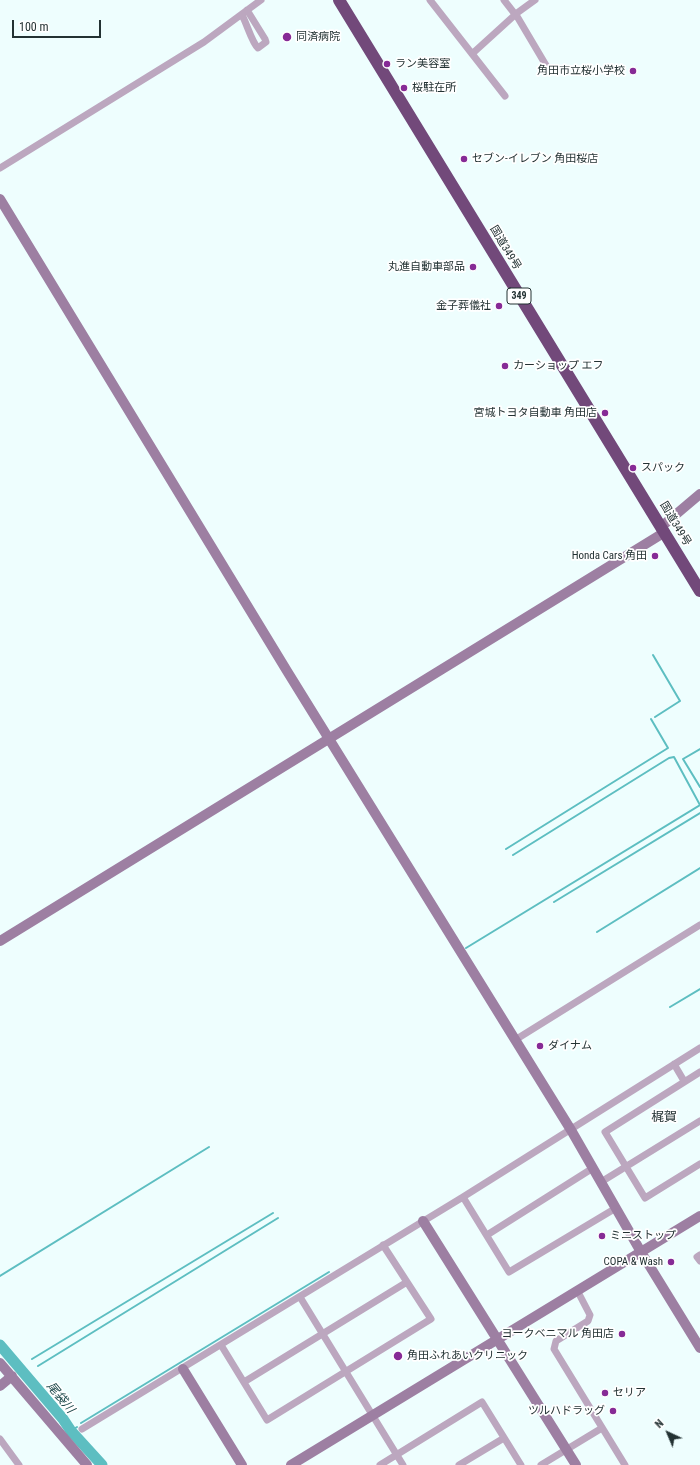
<!DOCTYPE html>
<html>
<head>
<meta charset="utf-8">
<style>
	body { margin:0 }
	#map { position:relative; width:700px; height:1465px; overflow:hidden; background:#eefefe; font-family:"Roboto Condensed",sans-serif }
	canvas { display:block }
	.north { position:absolute; left:648px; top:1413px; width:40px; height:40px; -webkit-text-stroke:3px #fff; paint-order:stroke; rotate:316deg; font-size:11px; font-weight:700; line-height:16px; text-align:center; color:#233233 }
	.north::after { content:''; display:block; margin:auto; width:14px; height:18px; background:#233233; clip-path:polygon(50% 0,100% 100%,50% 72%,0 100%) }
	.scale { position:absolute; left:12px; top:20px; width:89px; height:18px; box-sizing:border-box; border:2px solid #233233; border-top:0; padding-left:5px; font-size:12px; line-height:14px; white-space:nowrap; color:#233233; -webkit-text-stroke:3px #fff; paint-order:stroke }
</style>
</head>
<body>
<div id="map">
<canvas width="700" height="1465"></canvas>
<div class="north">N</div>
<div class="scale">100 m</div>
</div>
<script>
const ctx = document.querySelector('canvas').getContext('2d');
ctx.lineJoin = 'round';
function trace(path, color, width, dash) { ctx.strokeStyle = color; ctx.lineWidth = width; ctx.lineCap = dash ? 'butt' : 'round'; ctx.setLineDash(dash || []); ctx.stroke(path); }
function drawText(font, color, halo, rows, align = 'center') {
  ctx.font = font + ' "Roboto Condensed","Noto Sans JP",sans-serif'; ctx.lineWidth = 3.5; ctx.setLineDash([]); ctx.textBaseline = 'middle'; ctx.strokeStyle = halo; ctx.fillStyle = color; for (const [text, x, y, turn = 0] of rows) {
    ctx.save(); ctx.translate(x, y); ctx.rotate((+turn || 0) * Math.PI / 180); ctx.textAlign = isNaN(turn) ? turn : align; if (halo) ctx.strokeText(text, 0, 0); ctx.fillText(text, 0, 0); ctx.restore();
  }
}
trace(new Path2D(`
	M653 655 680 701 655 717
	M700 749 683 759 700 787
	M506 849 668 748 651 719
	M554 902 700 813
	M597 932 700 868
	M466 948 700 805 674 757 669 758 513 855
	M670 1007 700 989
	M0 1276 209 1147
	M32 1359 273 1213
	M38 1366 278 1218
	M81 1423 329 1272
	M71 1431 77 1427`), '#5dbec1', 2);
trace(new Path2D(`
	M0 1345 63 1419 71 1431 102 1465`), '#5dbec1', 11);
trace(new Path2D(`
	M430 0 505 96
	M504 0 518 18 550 72
	M242 15C247 24 252 43 258 48L266 42 265 39 247 10
	M473 53 517 13 535 0
	M0 168 204 42 261 0
	M515 1040 700 925
	M674 1064 684 1081
	M700 1072 605 1132 645 1198 700 1164
	M601 1182 700 1121
	M463 1197 509 1272 616 1208
	M487 1235 593 1168
	M700 1255 697 1257 700 1261
	M577 1290 590 1315 588 1321 556 1341 554 1349 625 1465
	M300 1297 403 1465
	M221 1345 267 1420 431 1319 383 1245
	M244 1382 407 1282
	M82 1429 463 1197 700 1048
	M0 1439 19 1465
	M380 1465 482 1402 521 1465
	M459 1465 504 1438
	M541 1465 602 1428`), '#bca7bf', 7);
trace(new Path2D(`
	M0 199 287 671 571 1130 641 1252 700 1348
	M661 527 700 494
	M0 941 665 532
	M423 1221 576 1465
	M0 1363 87 1465
	M183 1369 242 1465
	M0 1386 12 1376
	M291 1465 700 1216`), '#9d7fa2', 10);
trace(new Path2D(`
	M339 0 700 591`), '#72497a', 12);
for (const [x, y, r, color] of [
	[287,37,5,"#862a96"],
	[387,64,4,"#862a96"],
	[633,71,4,"#862a96"],
	[404,88,4,"#862a96"],
	[464,159,4,"#862a96"],
	[473,267,4,"#862a96"],
	[499,306,4,"#862a96"],
	[505,366,4,"#862a96"],
	[605,413,4,"#862a96"],
	[633,468,4,"#862a96"],
	[655,556,4,"#862a96"],
	[540,1046,4,"#862a96"],
	[602,1236,4,"#862a96"],
	[671,1262,4,"#862a96"],
	[622,1334,4,"#862a96"],
	[398,1356,5,"#862a96"],
	[605,1393,4,"#862a96"],
	[613,1411,4,"#862a96"]
]) { const dot = new Path2D(); dot.arc(x, y, r, 0, 2 * Math.PI); ctx.fillStyle = color; ctx.fill(dot); trace(dot, '#fff', 1.5); }
for (const [x, y, w] of [
	[519,296,24]
]) { const box = new Path2D(); box.roundRect(x - w / 2, y - 8, w, 16, 3); ctx.fillStyle = '#fff'; ctx.fill(box); trace(box, '#233233', 1); }
drawText('bold 10px', '#233233', null, [
	["349",519,296]
]);
drawText('11px', '#233233', '#fff', [
	["同済病院",296,37],
	["ラン美容室",395,64],
	["角田市立桜小学校",625,71,"right"],
	["桜駐在所",412,88],
	["セブン-イレブン 角田桜店",472,159],
	["丸進自動車部品",465,267,"right"],
	["金子葬儀社",491,306,"right"],
	["カーショップ エフ",513,366],
	["宮城トヨタ自動車 角田店",597,413,"right"],
	["スパック",641,468],
	["Honda Cars 角田",647,556,"right"],
	["ダイナム",548,1046],
	["ミニストップ",610,1236],
	["COPA & Wash",663,1262,"right"],
	["ヨークベニマル 角田店",614,1334,"right"],
	["角田ふれあいクリニック",407,1356],
	["セリア",613,1393],
	["ツルハドラッグ",605,1411,"right"]
], 'left');
drawText('11px', '#233233', '#fff', [
	["国道349号",505,248,59],
	["国道349号",675,524,59]
]);
drawText('italic 12px', '#1b4749', '#fff', [
	["尾袋川",60,1398,51]
]);
drawText('13px', '#233233', '#fff', [
	["梶賀",664,1118]
]);
</script>
</body>
</html>
